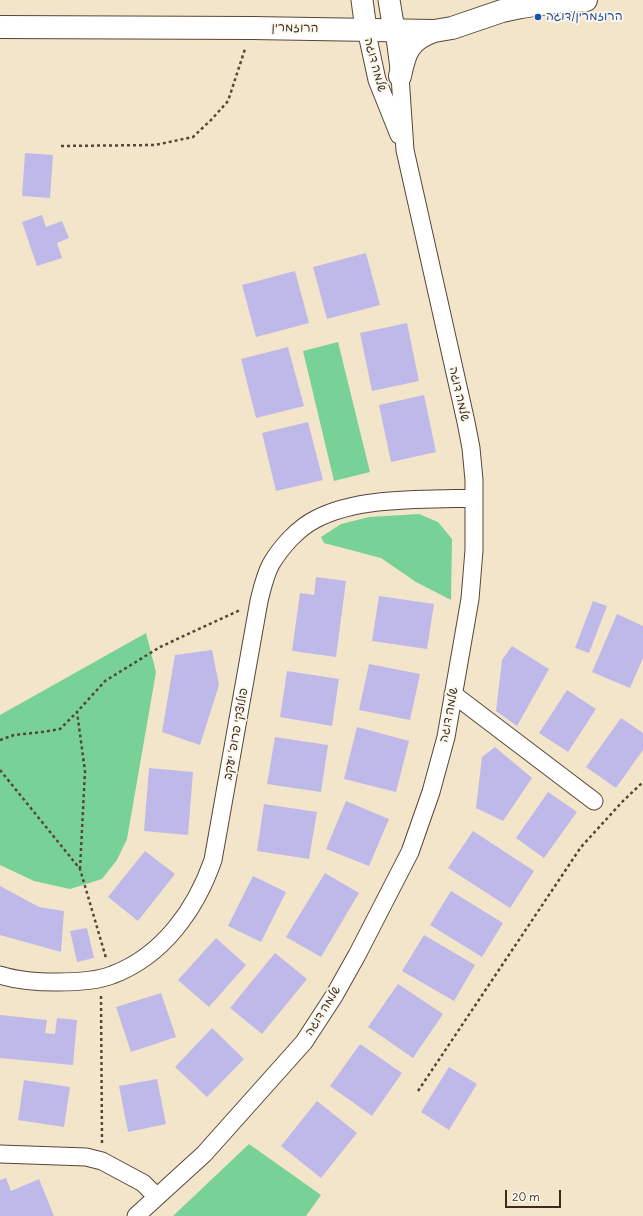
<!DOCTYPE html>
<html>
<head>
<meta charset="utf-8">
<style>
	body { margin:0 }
	#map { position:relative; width:643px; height:1216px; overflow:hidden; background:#f3e5ca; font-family:Delius,sans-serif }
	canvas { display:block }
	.scale { position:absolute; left:505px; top:1190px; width:56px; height:18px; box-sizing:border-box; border:2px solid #3b2a1e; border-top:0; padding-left:5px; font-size:12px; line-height:14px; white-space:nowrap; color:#3b2a1e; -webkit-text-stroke:3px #fbf7ec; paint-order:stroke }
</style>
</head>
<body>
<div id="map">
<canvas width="643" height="1216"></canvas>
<div class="scale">20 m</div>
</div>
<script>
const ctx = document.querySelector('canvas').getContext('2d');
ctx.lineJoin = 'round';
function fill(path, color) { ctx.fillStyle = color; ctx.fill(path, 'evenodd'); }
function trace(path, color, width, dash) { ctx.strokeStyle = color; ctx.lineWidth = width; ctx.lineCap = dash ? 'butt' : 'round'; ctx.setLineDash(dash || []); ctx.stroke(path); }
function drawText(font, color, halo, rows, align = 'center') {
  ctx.font = font + ' Delius,"Playpen Sans Hebrew",sans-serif'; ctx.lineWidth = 4; ctx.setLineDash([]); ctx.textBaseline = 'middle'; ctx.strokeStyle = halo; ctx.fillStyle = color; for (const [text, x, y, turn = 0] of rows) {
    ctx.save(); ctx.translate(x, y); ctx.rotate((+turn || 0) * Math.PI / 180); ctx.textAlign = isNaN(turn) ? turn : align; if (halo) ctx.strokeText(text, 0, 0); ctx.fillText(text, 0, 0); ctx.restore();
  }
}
fill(new Path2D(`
	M338 342 370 472 334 481 303 351Z
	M419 514 438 522 452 539 451 600 416 582 381 558 324 543 321 537 341 524 369 517Z
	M146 633 156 672 127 839 117 860 102 879 70 889 34 881 0 865V715Z
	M249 1144 321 1195 306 1216H173Z`), '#78d298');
fill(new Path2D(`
	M25 153 53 155 50 198 22 196Z
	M42 215 46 227 62 221 69 238 57 243 62 258 37 266 22 222Z
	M366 253 380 305 327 319 313 267Z
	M295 271 309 323 256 337 242 285Z
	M407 323 419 381 372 391 360 333Z
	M288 347 304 406 256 418 241 359Z
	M424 395 436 452 391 462 379 405Z
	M308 422 323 480 276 491 262 433Z
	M316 577 346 581 336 657 292 651 300 593 314 595Z
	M379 596 434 604 427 649 372 641Z
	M593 601 607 606 589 653 575 648Z
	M617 614 643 626V658L630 688 592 672Z
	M512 646 549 669 517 726 496 711 502 660Z
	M212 650 219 685 200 745 162 732 175 655Z
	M369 664 420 674 410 720 359 710Z
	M287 671 339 679 332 726 280 717Z
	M567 690 596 709 568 752 539 733Z
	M621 718 643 733V750L616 788 586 767Z
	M357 727 409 741 396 792 344 779Z
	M275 737 328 745 321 792 267 784Z
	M495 747 532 778 503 821 476 808 482 757Z
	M149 768 193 772 188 835 144 831Z
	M548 792 577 812 544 858 516 838Z
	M346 801 389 819 369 866 326 849Z
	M264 804 317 812 309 859 257 851Z
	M473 831 534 871 510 908 448 868Z
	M145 851 175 874 138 921 108 897Z
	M325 873 359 893 321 957 286 937Z
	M253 876 286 892 261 942 228 926Z
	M0 886 39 907 64 911 61 952 0 935Z
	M451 891 503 923 482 957 430 925Z
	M87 928 94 958 77 962 70 931Z
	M424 935 475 965 454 1001 402 971Z
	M216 938 246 965 209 1007 178 980Z
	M275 953 307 979 262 1034 230 1008Z
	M398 984 443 1014 413 1058 368 1027Z
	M161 993 176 1037 131 1052 116 1007Z
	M0 1015 47 1020 45 1033 55 1034 57 1018 77 1020 73 1065 0 1058Z
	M212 1028 244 1059 207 1097 175 1067Z
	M360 1044 402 1073 372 1116 330 1086Z
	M449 1067 477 1084 449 1130 421 1112Z
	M157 1079 166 1124 128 1132 119 1086Z
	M24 1080 70 1087 64 1127 18 1120Z
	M317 1101 357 1133 321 1178 281 1146Z
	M6 1178 11 1191 39 1179 54 1216H0V1180Z`), '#bfb9e9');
const minor = new Path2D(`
	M366 29 377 80 399 135
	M453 694 594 801
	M0 975C19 981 38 982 57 982 73 982 97 981 112 975 163 956 196 909 213 860L259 601C262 589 265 575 271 564 281 547 298 528 316 519 360 496 425 500 474 498
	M0 1154 86 1157 102 1161 143 1183 157 1197
	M136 1216 204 1154 304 1042 334 996 357 955 410 852 431 792 446 737 470 599 474 550V480L471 448 466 422 405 150 400 76 394 30`);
const tertiary = new Path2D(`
	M362 0 366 29
	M389 0 394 30`);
const secondary = new Path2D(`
	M0 27 252 28 434 31 452 28 502 11 521 7 561 1 586 0
	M400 76C405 51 409 40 434 31`);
trace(minor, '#574638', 19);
trace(tertiary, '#574638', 23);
trace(secondary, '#574638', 24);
trace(new Path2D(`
	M61 146 155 145 193 137 212 119 228 101 245 49
	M0 740 14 735 42 732 60 729 77 712
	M0 770 80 869 106 958
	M80 869 85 771 77 712 105 681 160 647 240 610
	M101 996 102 1143
	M418 1091 581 847 623 801 643 782`), '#574638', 2.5, [3, 3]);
trace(minor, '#fff', 17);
trace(tertiary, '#fff', 21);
trace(secondary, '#fff', 22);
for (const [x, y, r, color] of [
	[538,17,4,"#1a4fb4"]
]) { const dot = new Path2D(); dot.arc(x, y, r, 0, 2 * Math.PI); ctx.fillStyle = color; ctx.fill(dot); trace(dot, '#fbf7ec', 1.5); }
drawText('12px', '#164399', '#fbf7ec', [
	["הרוזמרין/דוגה",546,17]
], 'left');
drawText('12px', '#3b2a1e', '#fbf7ec', [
	["הרוזמרין",295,28,1],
	["שלמה דוגה",375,65,75],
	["שלמה דוגה",459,394,77],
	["שלמה דוגה",449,715,-79],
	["פולוצקי פרופ' יעקב",236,734,-80],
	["שלמה דוגה",323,1011,-58]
]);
</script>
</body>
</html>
